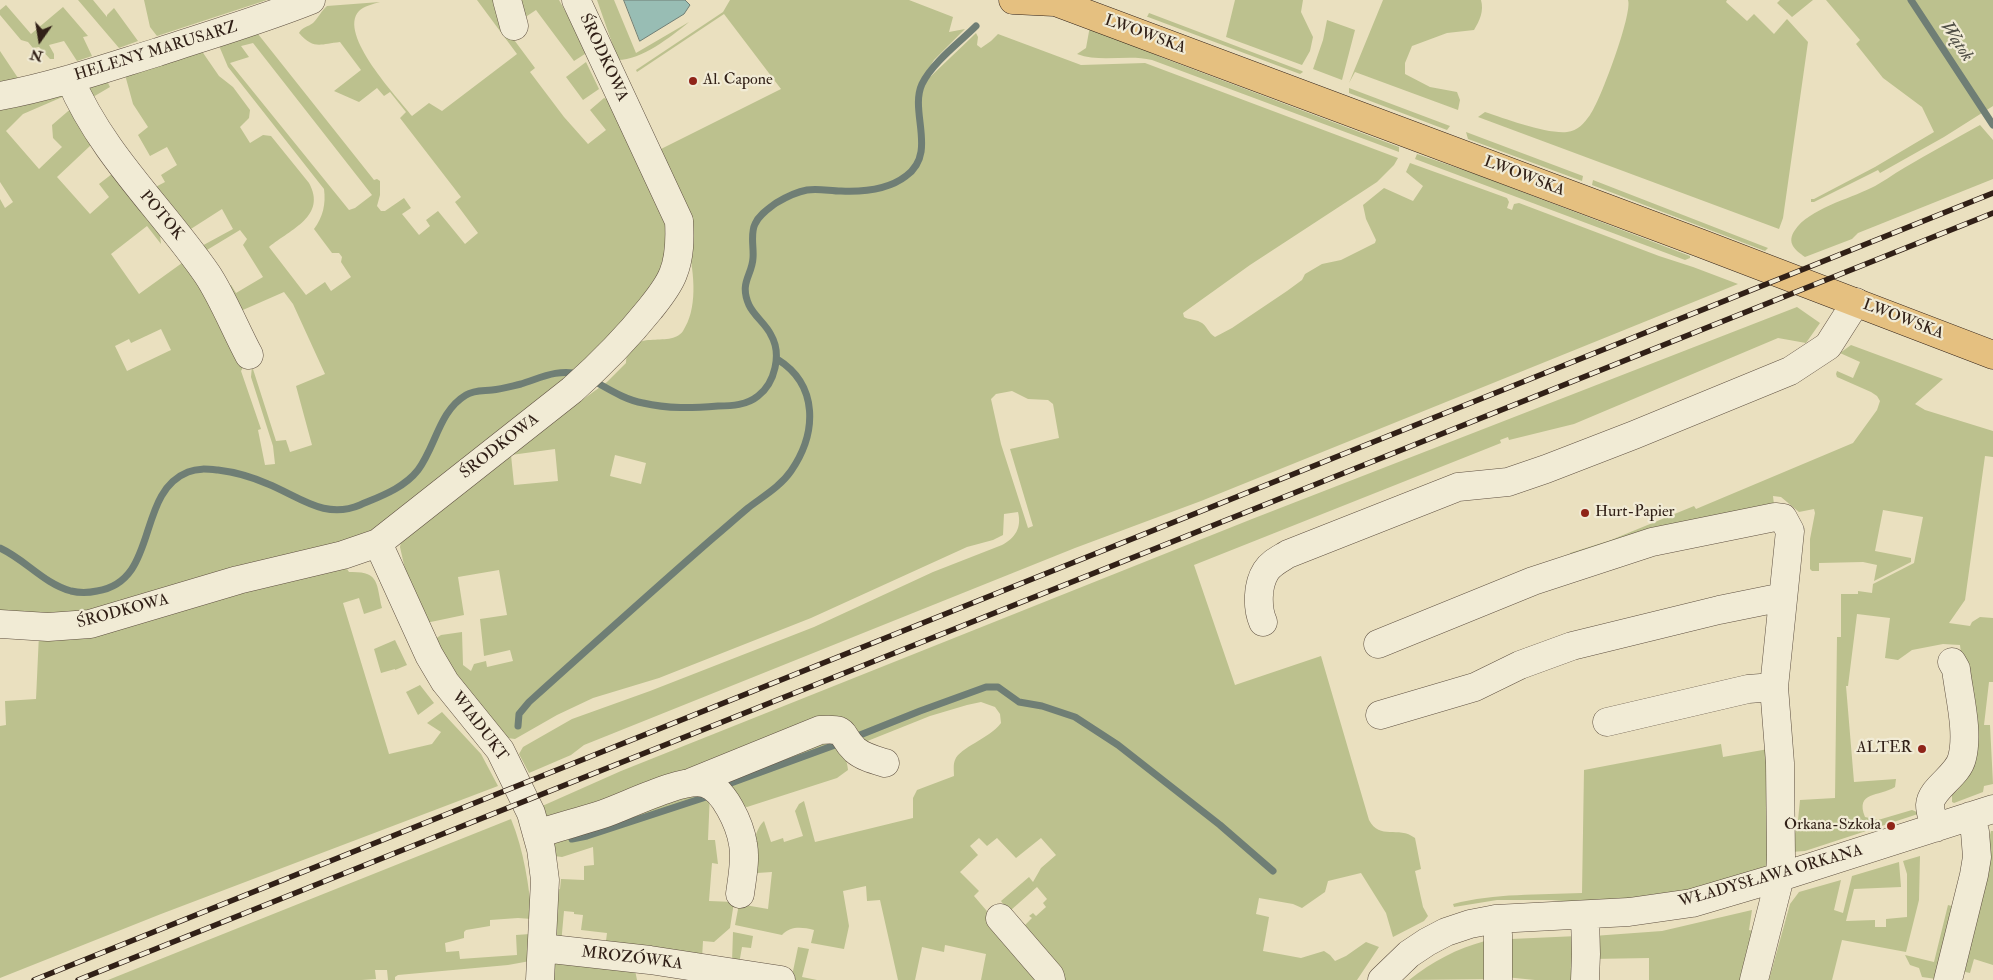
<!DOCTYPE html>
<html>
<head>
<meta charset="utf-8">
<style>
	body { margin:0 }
	#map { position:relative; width:1993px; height:980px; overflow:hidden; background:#eae0bf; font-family:"IM FELL Double Pica",serif }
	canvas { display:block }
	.north { position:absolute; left:15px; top:15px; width:50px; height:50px; -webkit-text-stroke:4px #f1ebd5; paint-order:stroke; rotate:193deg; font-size:14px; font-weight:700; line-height:20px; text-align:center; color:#312017 }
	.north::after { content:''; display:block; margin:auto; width:18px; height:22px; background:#312017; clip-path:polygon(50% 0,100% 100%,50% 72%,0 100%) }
</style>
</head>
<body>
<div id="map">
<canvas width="1993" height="980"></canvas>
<div class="north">N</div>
</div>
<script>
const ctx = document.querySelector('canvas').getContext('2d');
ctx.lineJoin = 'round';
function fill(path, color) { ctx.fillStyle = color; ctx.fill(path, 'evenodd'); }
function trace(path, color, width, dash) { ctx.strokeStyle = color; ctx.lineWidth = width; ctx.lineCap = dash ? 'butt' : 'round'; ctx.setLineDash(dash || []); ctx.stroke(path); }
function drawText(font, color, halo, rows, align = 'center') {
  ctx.font = font + ' "IM FELL Double Pica",serif'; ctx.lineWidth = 4.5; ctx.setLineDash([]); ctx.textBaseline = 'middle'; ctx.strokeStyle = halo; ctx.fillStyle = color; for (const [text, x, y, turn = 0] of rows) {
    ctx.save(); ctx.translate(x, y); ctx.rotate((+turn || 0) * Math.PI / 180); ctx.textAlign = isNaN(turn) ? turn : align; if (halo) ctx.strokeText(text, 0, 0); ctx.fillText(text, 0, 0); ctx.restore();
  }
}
fill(new Path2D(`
	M78 0H93L107 17V15L114 8 138 41 119 48Z
	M144 0H267L157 36 150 27Z
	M477 0H497L503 25 535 68 530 72 564 117 588 144 606 130 590 110 604 98 612 101 673 234 653 292 567 379 391 519 359 538 87 613 0 615V199L5 208 13 202 0 182V106L67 95 23 114 6 131 39 169 62 147 53 138 52 125 74 106 91 145 57 177 90 214 109 197 99 184 117 170 160 235 161 244 147 226 111 254 139 294 182 263H193L245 364 241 371 261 429 258 430 265 465 275 464 273 446 251 377 252 366 276 441 286 440 290 452 312 445 296 386 325 374 293 304 284 292 236 313 223 290 231 285 236 293 263 277 243 245 247 239 240 230 202 253 198 248 233 229 222 209 183 234 150 197 85 84 105 77 110 87 93 97 148 191 165 182 161 175 177 165 167 147 150 156 138 135 148 127 133 104 124 71 199 47 219 76 233 87 250 110 249 118 240 127 250 143 263 135 271 136 309 183C327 216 291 229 269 247L306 295 325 282 331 291 351 277 341 262 342 257 339 253H332L314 229C323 217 326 204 324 189L228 67 217 41 252 32 258 34 374 180 377 179 380 181V195L377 206 381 211H385L404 198 411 208 402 214 419 235 430 226 426 220 438 211 465 244 478 233 455 202 461 197 400 118 406 112 390 92 384 96 377 88 359 102 334 91 361 70 340 42C320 44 314 50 299 33 302 27 308 27 313 23 319 17 321 11 327 6L380 2C373 4 364 6 359 11 337 34 398 98 412 116L429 103 442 111 517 54ZM253 43 372 195 355 208 349 210 230 63 249 57 241 46ZM161 329 171 350 127 371 115 346 129 339 131 343Z
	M513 0H559L588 52 574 61 536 10 521 20Z
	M597 0H614L636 53 689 22C671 37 641 60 618 60Z
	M730 0H909L953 17 949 32 965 29 934 60 923 77 927 80C943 64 960 49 976 33L978 37 977 45 981 48 991 41 998 34 1081 65 1145 63 1398 158 1394 165 1377 182 1250 265 1183 313 1184 317C1189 320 1195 319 1200 322 1207 325 1208 333 1215 337L1232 328 1287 291 1302 280 1305 274 1322 264 1341 260 1375 243 1376 240 1366 219 1363 205 1384 188 1413 201 1423 186 1406 172 1410 163 1507 198 1509 202 1507 208 1512 210 1514 204 1519 203 1659 256 1693 267 1738 284 1201 501 1075 548 584 745 571 755 529 773 519 754 523 747 572 719 650 691 814 627 933 572 1002 545C1015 538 1022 528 1018 512L1004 514 1003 535 993 540 967 547 811 618 659 678 593 698 557 715 515 739 507 738 454 677 432 641 441 635 462 632 463 665 471 671 474 664 486 661 487 667 513 661 510 650 484 656 480 619 507 615 499 570 458 577 464 615 421 624 411 596 400 547 401 541 561 408 567 411 607 382 626 363C629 325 670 350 683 331 712 288 674 199 661 153V149L781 89 724 14 637 72 636 70 723 12ZM1012 391 1028 399 1048 400 1053 404 1059 438 1010 449 1033 526 1028 528 1001 444 991 399 996 394ZM555 449 558 481 514 485 511 455ZM615 455 646 463 641 484 610 476Z
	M1235 0H1303L1301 12 1313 37 1310 51 1302 65 1226 37Z
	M1383 0H1481C1484 11 1480 20 1474 30L1447 33 1412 46 1405 63V74L1430 87 1457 92 1460 100 1458 110 1355 72 1349 83Z
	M1628 0H1727L1726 2 1747 21 1754 14 1774 34 1787 19 1808 42 1783 218 1779 229 1478 117 1485 112C1506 119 1546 134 1567 132 1578 131 1584 123 1590 115 1600 102 1633 13 1628 0Z
	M1780 0H1813L1792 17 1777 3Z
	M1826 0H1993V106L1944 137 1880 173 1878 170 1814 202H1811V199H1814L1875 167 1934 132 1922 107 1883 78 1856 44 1860 40Z
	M6 5 31 34 63 7 88 36 83 37 92 56 77 61 64 41 49 45 54 54V59H50L39 47 33 48 28 42 21 40 0 15V10Z
	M1149 13 1302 71 1303 72 1300 74 1148 17H1147Z
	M1327 20 1355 30 1342 80 1313 69 1323 40Z
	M1090 26 1163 58 1399 147V152L1152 60C1128 54 1101 63 1077 54L1086 48Z
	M0 51 18 78 0 82Z
	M586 62 599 89 583 100 566 77Z
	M1349 88 1450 126 1447 130 1349 93Z
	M1980 125 1993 140V179L1858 233 1852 239 1805 257C1795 250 1786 243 1795 230 1809 209 1849 199 1871 188 1882 183 1893 174 1904 168 1929 153 1955 139 1980 125Z
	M1466 132 1583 176 1582 181 1468 139Z
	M1417 154 1478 175 1690 256V258L1685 260 1415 159Z
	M1593 180 1768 248 1765 251 1592 185Z
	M1797 307 1820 323 1806 343 1778 338 1574 424 1509 440 1508 437 1500 440 1501 443 1194 565 1235 685 1321 656 1369 820C1380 841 1398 825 1415 838L1421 869 1415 871 1423 907 1428 916 1424 921 1393 937 1386 913 1361 873 1328 881 1325 892 1302 908 1293 904 1259 898 1256 914 1269 917 1263 951 1301 958 1324 951 1330 955 1335 961 1346 956 1366 942 1379 947 1357 980H1057L1001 901 1029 877 1033 882 1041 868 1056 855 1041 838 1016 858 997 838 987 846 979 838 970 846 978 855 960 872 979 891 974 896 1046 980H981L986 954 945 945 944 952 922 947 915 980H898L880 900 867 901 866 886 843 891 849 926 844 949 811 943 814 930C801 927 791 926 782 935L735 925 739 904 768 909 772 872 757 873 753 869C753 853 752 833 764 821L771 842 783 838 784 842 803 836 795 811 799 804 804 801 815 842 913 818V798L917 790 954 776C954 771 953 764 955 760 960 747 989 739 1001 723L1000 714 995 707 981 702 967 705 930 716 865 742 860 739 856 729 546 817 540 807 621 771 1252 519ZM1037 887 1047 899 1043 903 1046 907 1036 916 1033 913 1029 916 1032 918 1025 925 1011 910Z
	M1851 345 1943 379 1915 404 1925 410 1993 431V457L1985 456 1965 600 1949 623 1970 626 1972 622 1980 617 1993 618V682H1989L1984 725H1990L1993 784 1984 786 1983 792 1954 803 1952 802V795C1956 792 1960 788 1962 784 1978 753 1964 680 1960 645L1943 644 1912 650 1898 660 1885 658 1890 618 1857 614 1848 686H1846L1854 782 1896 779 1895 787C1879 797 1855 791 1865 817L1878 820 1912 810 1917 812 1918 814 1805 851 1791 852 1798 820 1800 800 1835 798 1837 637H1841V594H1858V591L1872 593 1873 584 1914 563 1923 517 1883 510 1875 551 1911 558V562L1874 581 1877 565 1863 562 1819 563V571H1812L1810 569V539L1815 513 1814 509 1799 512 1781 497 1773 496 1774 505 1572 557 1570 553 1611 540 1694 506 1696 509 1853 443 1877 410 1880 401 1877 396 1871 392 1837 377 1836 374 1837 371 1853 378 1860 362 1840 353Z
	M345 566 349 572C380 571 376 583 382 608L364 614 359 598 343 603 389 754 432 744 441 732 427 723 442 712 481 754 498 786 161 914 0 978V726L6 725 5 701 36 699 39 634Z
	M395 640 407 665 395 670V669L381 673 374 649Z
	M420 685 434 703 418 715 406 692Z
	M822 734C835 745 847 752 848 770L837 778 747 807 742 806 723 777Z
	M1721 744 1723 757 1774 748 1769 867 1677 894 1581 903 1552 900H1497L1454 907 1453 904C1495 893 1539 895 1582 893L1584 770Z
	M681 790 710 792 708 840H715L718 864 712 863 709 901 734 902 730 928 714 942 703 941 702 958 732 962 733 932 753 936 751 948 742 947 739 964 792 976 798 947 809 949 802 977 817 980H796L752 970 605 949 607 933 581 930 583 915 574 914V912L564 911 561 944 555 943 557 890 560 889 561 879 584 880V866L594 865 593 847 562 857 554 856 551 842Z
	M511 819C524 851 529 885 532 919L518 918 490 920V926L466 930 464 932V938L445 943 446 952 459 951 460 959 517 955 516 935 530 934V961L508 965 398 975 395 977V980H388L387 970H375L376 979 362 980H108Z
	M1991 831H1993V965L1974 959 1970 973 1956 970Z
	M1920 856 1919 900 1906 952 1842 940 1832 980H1769L1790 904 1799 892 1841 880 1834 910 1843 913 1852 876 1899 862 1901 887 1854 889 1846 921 1875 920V927H1886V919L1907 917V874L1903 861Z
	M1948 905 1958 908 1936 979 1922 977 1919 968 1910 965 1905 955 1934 962Z
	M1752 910 1749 930 1756 932 1744 980H1649V958L1592 959 1593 936 1662 931Z
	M1578 936 1580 980H1535L1505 977 1511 939Z
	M1485 941 1493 979 1409 980C1433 961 1456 949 1485 941Z
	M550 956 635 970 637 980H549Z`), '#bcc18e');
const water = new Path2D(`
	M624 0H685L690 5 684 14 640 41Z`);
fill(water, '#98bdb4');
trace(water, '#6f7e75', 1);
trace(new Path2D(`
	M1911 0 1993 125
	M592 380C607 388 625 400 643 403 668 409 693 408 718 406 732 406 747 405 758 396 775 383 782 354 771 335 766 324 754 316 749 305 739 282 752 276 753 258 754 247 750 234 755 224 759 215 768 209 776 203 786 197 796 192 807 190 818 188 830 191 841 191 863 192 888 190 906 176 938 153 909 112 922 84 932 63 960 42 976 26
	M0 548C26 560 43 583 71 591 79 593 88 593 97 591 160 581 135 493 188 472 198 468 207 469 218 470 235 472 252 477 268 484 300 497 325 520 360 505 381 496 404 488 418 470 436 446 439 411 466 395 474 390 483 391 492 390 502 389 512 386 521 384 543 377 557 369 580 374
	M518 726 519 714 529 702C590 647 651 592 713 538 725 528 736 518 748 508 762 497 780 487 791 471 817 433 819 385 777 359
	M860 735 920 711 986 687H998L1019 702 1042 706 1075 717 1118 745 1220 825 1273 871
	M731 783 835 745
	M572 839 587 836 706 797`), '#6f7e75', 7);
const minor = new Path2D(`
	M507 0 514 26
	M70 79C101 153 162 209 207 274 222 296 236 331 249 355
	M0 96C54 86 106 68 158 52 209 35 261 20 311 0
	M378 543 429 655 445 682 500 750 531 813 541 849 545 880 540 980
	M1263 622C1257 608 1257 585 1266 571 1271 563 1280 559 1288 554L1458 487 1508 482 1546 469 1634 435 1790 371 1828 346 1856 302
	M0 624 48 627 90 624 238 580 343 555 378 543 572 390C600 365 626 339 650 309 658 299 668 287 673 274 680 257 680 239 679 221L576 0
	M1378 644 1533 581 1652 542 1775 517 1783 518 1790 531 1774 687 1780 763 1781 857 1780 877 1754 980
	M1380 715 1475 687 1520 665 1572 646 1719 610 1783 597
	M1607 722 1748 689 1774 687
	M692 782 820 730C850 728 838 734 855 750 863 757 875 760 885 763
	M1935 828C1933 820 1930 812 1930 805 1931 788 1958 776 1962 758 1969 732 1959 695 1956 669L1952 662
	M537 834C559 827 581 821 603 814 627 806 681 778 704 783 724 788 740 825 743 844 746 860 742 878 740 894
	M1585 915 1586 954 1585 980
	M1000 918 1050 976 1051 980
	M1496 919 1498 935V980
	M542 948 650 960 781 980
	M1382 980 1409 954 1427 942 1446 932 1470 924 1496 919 1629 912 1692 903 1780 877 1993 809
	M1948 980 1974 875 1977 857 1975 832 1970 816`);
const major = new Path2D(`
	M1013 0 1054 2
	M1050 0 1700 243 1993 355`);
trace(minor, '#5f5041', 29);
trace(major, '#312017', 29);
trace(minor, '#f1ebd5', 28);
trace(major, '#e5c080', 28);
const rail = new Path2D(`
	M34 980 1993 193
	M78 980 1993 213`);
trace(rail, '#312017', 5.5);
trace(rail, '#f1ebd5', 4, [11]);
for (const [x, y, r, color] of [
	[693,81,5,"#8f2418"],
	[1585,513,5,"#8f2418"],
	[1922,749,5,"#8f2418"],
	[1891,826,5,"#8f2418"]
]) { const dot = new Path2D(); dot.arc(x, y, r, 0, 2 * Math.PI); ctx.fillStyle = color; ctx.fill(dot); trace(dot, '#f1ebd5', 2); }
drawText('16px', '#312017', '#f1ebd5', [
	["LWOWSKA",1145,35,20],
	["HELENY MARUSARZ",156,52,-17],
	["ŚRODKOWA",603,58,65],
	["LWOWSKA",1524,177,21],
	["POTOK",161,216,50],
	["LWOWSKA",1903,320,21],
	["ŚRODKOWA",500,447,-38],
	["ŚRODKOWA",123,612,-15],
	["WIADUKT",479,727,53],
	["WŁADYSŁAWA ORKANA",1771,877,-16],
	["MROZÓWKA",632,959,7]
]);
drawText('16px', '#312017', '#f1ebd5', [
	["Al. Capone",703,81],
	["Hurt-Papier",1595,513],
	["ALTER",1912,749,"right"],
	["Orkana-Szkoła",1881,826,"right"]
], 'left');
drawText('italic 18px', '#504f46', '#f1ebd5', [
	["Wątok",1956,42,57]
]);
</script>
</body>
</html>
